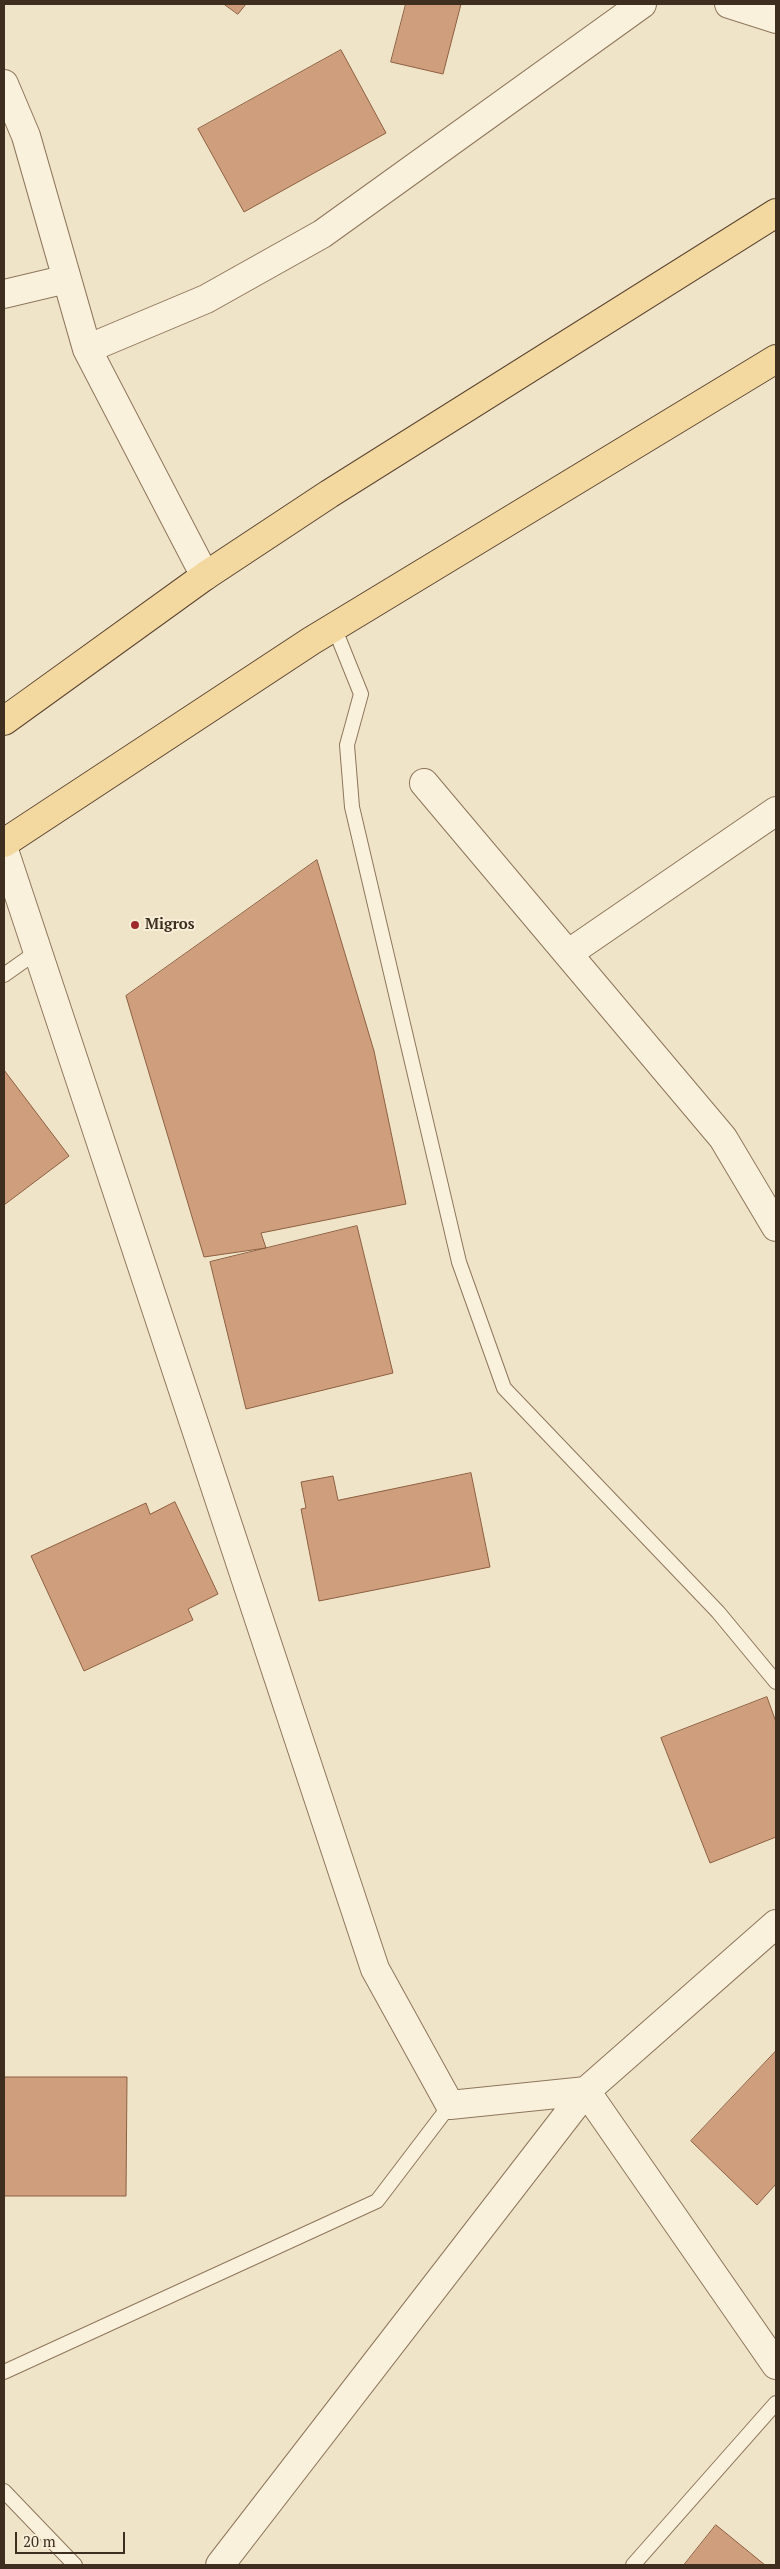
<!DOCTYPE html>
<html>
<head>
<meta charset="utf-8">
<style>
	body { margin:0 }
	#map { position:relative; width:780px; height:2569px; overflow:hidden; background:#f0e4c8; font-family:"PT Serif",serif }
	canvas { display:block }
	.frame { position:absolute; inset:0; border:5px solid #3d2e20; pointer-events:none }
	.scale { position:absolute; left:15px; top:2532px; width:110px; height:22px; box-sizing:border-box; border:2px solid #3d2e20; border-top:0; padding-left:6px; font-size:15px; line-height:18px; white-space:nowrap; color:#3d2e20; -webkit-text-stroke:4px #f7eed8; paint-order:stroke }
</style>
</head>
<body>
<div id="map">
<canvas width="780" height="2569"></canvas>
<div class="frame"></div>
<div class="scale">20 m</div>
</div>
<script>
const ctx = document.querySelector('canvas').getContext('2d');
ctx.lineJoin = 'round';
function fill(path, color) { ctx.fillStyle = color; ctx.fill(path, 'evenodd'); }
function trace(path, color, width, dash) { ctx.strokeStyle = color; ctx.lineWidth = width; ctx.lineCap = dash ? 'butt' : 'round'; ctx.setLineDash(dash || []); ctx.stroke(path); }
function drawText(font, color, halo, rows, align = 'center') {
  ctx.font = font + ' "PT Serif",serif'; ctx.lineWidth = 4; ctx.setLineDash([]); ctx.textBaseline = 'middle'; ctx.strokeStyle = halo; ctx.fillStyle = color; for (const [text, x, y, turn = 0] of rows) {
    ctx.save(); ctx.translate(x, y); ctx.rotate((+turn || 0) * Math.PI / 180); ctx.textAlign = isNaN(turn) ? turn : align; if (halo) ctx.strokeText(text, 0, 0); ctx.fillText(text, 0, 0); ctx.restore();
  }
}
const building = new Path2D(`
	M224 4H246L238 14Z
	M406 4H461L443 74 391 62Z
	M341 50 386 133 244 212 198 129Z
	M317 860 374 1051 406 1204 261 1233 266 1248 204 1257 126 996Z
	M4 1070 69 1156 4 1205Z
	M357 1226 393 1373 246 1409 210 1262Z
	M471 1473 490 1567 319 1601 301 1509 306 1508 301 1482 333 1476 338 1500Z
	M175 1502 218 1594 188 1609 193 1620 84 1671 31 1556 146 1503 150 1514Z
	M767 1697 776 1722V1837L710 1863 661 1738Z
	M776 2051V2184L757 2205 691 2141Z
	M4 2077H127L126 2196H4Z
	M716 2525 765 2565H684Z`);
fill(building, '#cf9f7d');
trace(building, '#8d5f41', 1);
const service = new Path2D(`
	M334 627 361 694 347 745 352 807 459 1262 504 1388 718 1612 776 1682
	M4 975 38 951
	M4 2372 377 2201 450 2105
	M4 2491 75 2565
	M633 2565 776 2403`);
const minor = new Path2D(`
	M729 4 776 19
	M4 84 26 136 87 349 205 576
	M4 294 67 279
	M87 349 206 299 322 234 642 4
	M424 783 723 1138 776 1227
	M4 850 375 1969 450 2105 586 2091
	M569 953 776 811
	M586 2091 776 2365
	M220 2565 586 2091 776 1924`);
const primary = new Path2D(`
	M4 721 205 576 329 494 776 213
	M4 843 311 641 776 359`);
trace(service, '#8d765c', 16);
trace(minor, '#8d765c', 30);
trace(primary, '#5b4430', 30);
trace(service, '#faf1dc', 14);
trace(minor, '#faf1dc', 28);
trace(primary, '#f3d9a0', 28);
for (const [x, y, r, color] of [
	[135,925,5,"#9e2a2b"]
]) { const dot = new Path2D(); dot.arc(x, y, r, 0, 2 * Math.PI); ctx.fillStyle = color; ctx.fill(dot); trace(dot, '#f7eed8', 2); }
drawText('bold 15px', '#3d2e20', '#f7eed8', [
	["Migros",145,925]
], 'left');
</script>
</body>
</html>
